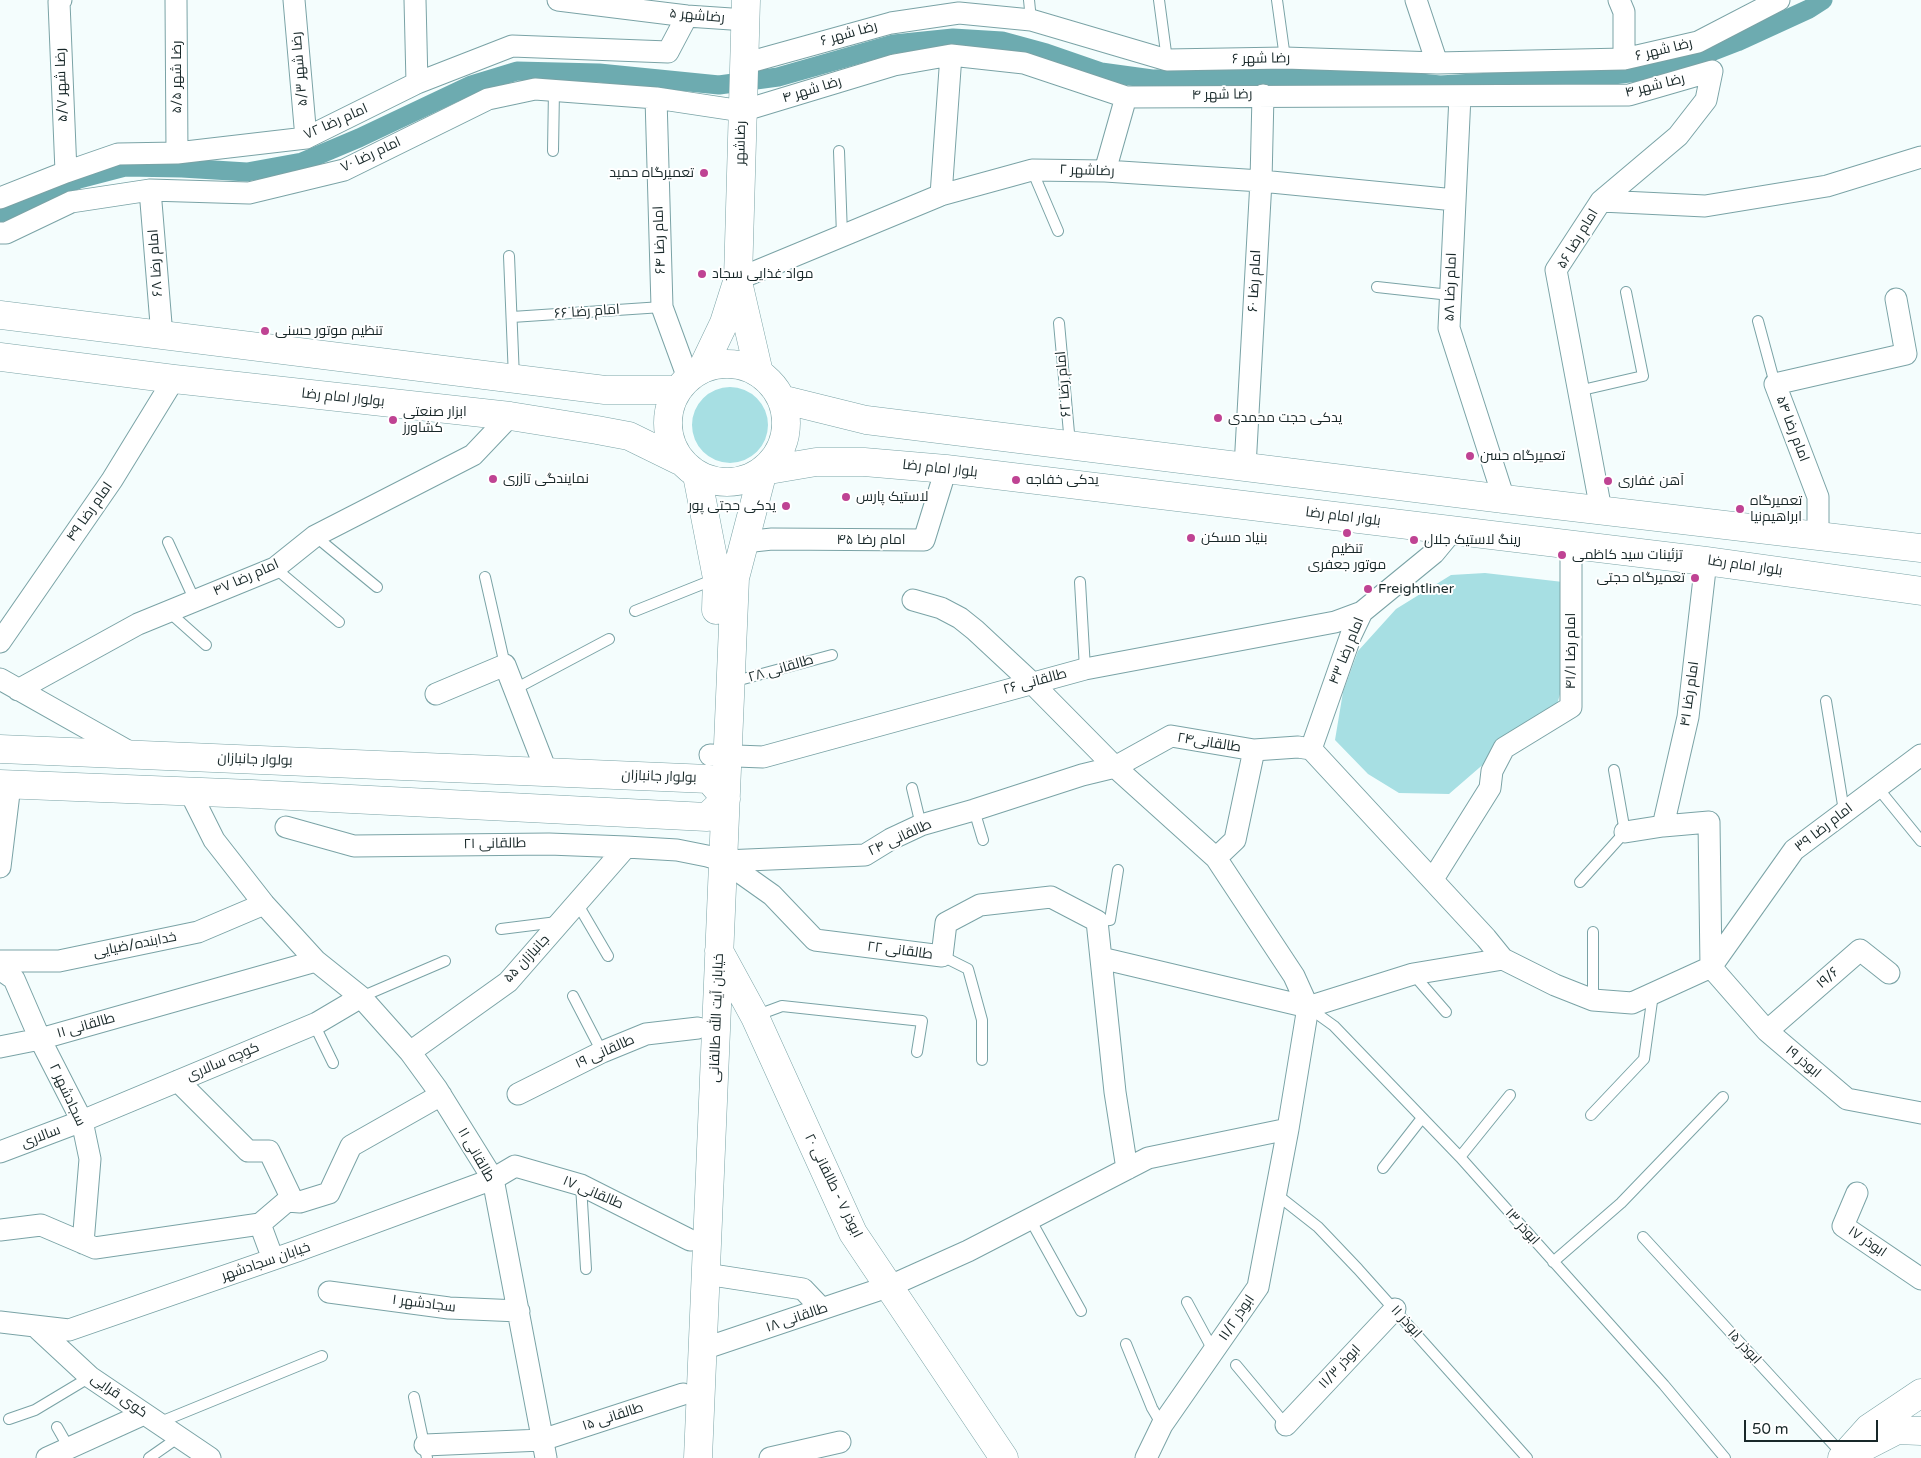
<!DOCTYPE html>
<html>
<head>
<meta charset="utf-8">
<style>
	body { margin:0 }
	#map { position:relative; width:1921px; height:1458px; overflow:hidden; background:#f4fdfd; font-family:"Varela Round",sans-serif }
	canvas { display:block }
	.scale { position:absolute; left:1744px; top:1420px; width:134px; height:22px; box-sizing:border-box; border:2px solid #182829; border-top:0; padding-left:6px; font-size:15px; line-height:18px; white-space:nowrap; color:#182829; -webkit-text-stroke:4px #fff; paint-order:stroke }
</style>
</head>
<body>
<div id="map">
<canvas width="1921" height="1458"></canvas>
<div class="scale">50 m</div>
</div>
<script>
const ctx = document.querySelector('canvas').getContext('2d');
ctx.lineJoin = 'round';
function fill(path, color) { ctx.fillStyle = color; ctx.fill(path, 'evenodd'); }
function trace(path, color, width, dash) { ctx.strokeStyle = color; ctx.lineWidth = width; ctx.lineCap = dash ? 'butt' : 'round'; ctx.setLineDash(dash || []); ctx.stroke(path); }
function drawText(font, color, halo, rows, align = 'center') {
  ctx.font = font + ' "Varela Round",Cairo,sans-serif'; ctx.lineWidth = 4; ctx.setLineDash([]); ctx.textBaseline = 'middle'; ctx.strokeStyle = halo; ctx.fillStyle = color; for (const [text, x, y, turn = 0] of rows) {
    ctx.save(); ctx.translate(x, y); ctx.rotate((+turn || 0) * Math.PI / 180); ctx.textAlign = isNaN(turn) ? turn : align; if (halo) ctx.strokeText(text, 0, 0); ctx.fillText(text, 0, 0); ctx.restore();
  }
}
fill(new Path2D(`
	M692 425a38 38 0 1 1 76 0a38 38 0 1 1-76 0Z
	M1485 573 1563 582 1567 670 1556 708 1494 755 1449 794 1399 793 1368 774 1335 740 1343 692 1358 651 1396 609 1451 575Z`), '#a7dfe3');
trace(new Path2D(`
	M0 213 79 179 125 167 182 168 247 172 302 162 359 138 471 85 517 71 599 73 719 85 778 77 894 44 953 38 1002 41 1046 53 1101 72 1152 79 1360 77 1440 85 1613 75 1670 68 1737 42 1809 9 1823 0`), '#6dabb0', 19);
const lane = new Path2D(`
	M1029 0 1031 20
	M1159 0 1167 60
	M1277 0 1285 58
	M553 151 554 90
	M839 151 842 235
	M1032 170 1058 231
	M509 256 514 378
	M1377 287 1450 295
	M512 317 662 307
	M1758 321 1775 384
	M1059 323 1070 444
	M1578 391 1643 376 1626 292
	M315 536 377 587
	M168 542 195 601
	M275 568 339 622
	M485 577 505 665
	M1080 582 1085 669
	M635 611 715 579
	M169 612 206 645
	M732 682 832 655
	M515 689 609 639
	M1826 701 1844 811
	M1877 787 1921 841
	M912 788 921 825
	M974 810 983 840
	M1580 882 1625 832 1614 770
	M577 903 608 956
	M1097 921 1110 920 1118 870
	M501 929 557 922
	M942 956 968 969 982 1020V1060
	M1413 974 1446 1012
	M573 996 602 1052
	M361 997 445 961
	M1593 1000V932
	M1309 1008 1334 1026 1460 1157 1664 1385 1725 1458
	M755 1016 782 1006 922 1021 917 1052
	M314 1024 333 1063
	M1591 1115 1644 1059 1653 994
	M1460 1157 1510 1095
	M1383 1168 1422 1118
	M581 1185 586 1269
	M1276 1194 1318 1227 1358 1269 1527 1458
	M1030 1219 1081 1311
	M1643 1237 1844 1456
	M1553 1262 1621 1203 1723 1097
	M1187 1302 1214 1352
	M1126 1344 1152 1408 1162 1425
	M1236 1365 1286 1425
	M414 1397 427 1458
	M9 1419 35 1410 90 1377
	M158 1423 322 1356
	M57 1427 69 1448
	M149 1458 179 1437`);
const street = new Path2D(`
	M61 0 59 2 66 172
	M176 0 177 153
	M294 0 306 138
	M415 0 417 83
	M558 0 687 16 746 20
	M1416 0 1437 63
	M1619 0 1624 12V59
	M743 64 891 23 959 13 1031 20 1167 60 1285 58 1437 63 1624 59 1698 42 1779 0
	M1460 96 1449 328 1504 499
	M656 98 662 307 688 378
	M1105 171 1126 97
	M150 190 162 336
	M941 195 951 55
	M0 198 66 172 118 154 177 153 306 138 417 83 512 46 668 52 687 16
	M1601 201 1705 206 1827 186 1921 157
	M0 233H6L71 202 150 190 249 193 344 170 488 99 535 89 656 98 742 111 894 65 951 55 1024 63 1126 97 1629 95 1712 71 1706 100 1678 136 1601 201 1556 270 1601 510
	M738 279 941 195 1032 170 1105 171 1261 181 1455 200
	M1245 467 1261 181 1263 95
	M1818 537V497L1775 384 1906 354 1896 299
	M744 542 772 539 924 540 946 469
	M913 600 941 608 960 618 975 630 1032 683 1115 767 1216 858 1294 976 1308 1007 1288 1129 1258 1287 1162 1425 1146 1458
	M0 642 112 480 174 379
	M0 679 133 754
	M18 690 138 624 275 568 315 536 473 455 510 416
	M436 694 505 665 547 773
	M1311 749 1486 938 1503 959 1555 985 1593 1000 1632 1003 1711 967 1794 850 1921 755
	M1311 749 1351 635 1362 612 1434 553 1453 530
	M710 755 763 757 1085 669 1335 622 1362 612
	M190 792 214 840 264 904 316 961
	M1663 826 1688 717 1706 561
	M286 827 354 846 549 844 626 847 677 850 707 856 724 861 865 855 891 839 921 825 974 810 1082 775 1115 767 1171 736 1254 750 1298 747 1311 749
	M1625 832 1663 826 1709 822 1711 967
	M1216 858 1235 840 1254 750
	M724 861 772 895 815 940 942 956 946 923 980 905 1051 897 1097 921 1115 1092 1127 1169
	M0 867 10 785
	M1433 879 1490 788 1492 771 1504 748 1571 707V545
	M1101 958 1308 1007 1413 974 1503 959
	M0 961H59L198 932 264 904
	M1711 967 1767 1031 1847 1099 1921 1113
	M0 969 14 979 40 1039 82 1121 90 1159 83 1243
	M1767 1031 1860 950 1889 973
	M0 1047 40 1039 316 961 361 997 410 1052 437 1089 493 1179 546 1458
	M410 1052 508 982 626 847
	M178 1081 248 1151H269L290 1195 287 1201 260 1224
	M518 1094 602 1052 646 1034 698 1028
	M0 1152 82 1121 317 1023 361 997
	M1857 1193 1843 1226 1921 1279
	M287 1201 300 1202 329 1193 351 1146 441 1095
	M0 1230 41 1225 95 1248 260 1224 273 1259
	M706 1274 803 1289 822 1309
	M329 1292 449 1308 519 1311
	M0 1322 69 1330 297 1251 493 1179 515 1166 581 1185 690 1240
	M35 1326 90 1377 210 1458
	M703 1349 890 1286 968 1251 1148 1158 1288 1129
	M1286 1425 1395 1309
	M425 1445 542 1440 683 1394
	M47 1458 144 1414
	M770 1458 840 1442`);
const secondary = new Path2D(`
	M738 282 759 373
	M702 369 724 323 738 279 746 0
	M697 475 717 578 716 610
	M0 749 709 779 726 799 707 817 252 794 0 784
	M719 951 755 1017 853 1233 1004 1458
	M1866 1446 1897 1430 1921 1431
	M698 1458 735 578 763 471
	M1842 1458 1869 1428 1921 1393`);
const primary = new Path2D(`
	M0 315 605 390H677
	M0 357 174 379 510 416 597 430 629 436 680 461
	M668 423a59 59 0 1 1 118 0a59 59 0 1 1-118 0Z
	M781 399 866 420 1504 499 1921 548
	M763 471 816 462H864L946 469 1706 561 1921 591`);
trace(lane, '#7aa3a6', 12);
trace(street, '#7aa3a6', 23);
trace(secondary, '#7aa3a6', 29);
trace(primary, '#7aa3a6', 29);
trace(lane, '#fff', 10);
trace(street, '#fff', 21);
trace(secondary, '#fff', 28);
trace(primary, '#fff', 28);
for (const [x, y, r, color] of [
	[704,173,5,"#bf4393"],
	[702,274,5,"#bf4393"],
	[265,331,5,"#bf4393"],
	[1218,418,5,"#bf4393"],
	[393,420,5,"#bf4393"],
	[1470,456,5,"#bf4393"],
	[493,479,5,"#bf4393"],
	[1016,480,5,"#bf4393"],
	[1608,481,5,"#bf4393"],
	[846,497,5,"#bf4393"],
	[786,506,5,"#bf4393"],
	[1740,509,5,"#bf4393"],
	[1347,533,5,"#bf4393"],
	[1191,538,5,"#bf4393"],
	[1414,540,5,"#bf4393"],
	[1562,555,5,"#bf4393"],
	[1695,578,5,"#bf4393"],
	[1368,589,5,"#bf4393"]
]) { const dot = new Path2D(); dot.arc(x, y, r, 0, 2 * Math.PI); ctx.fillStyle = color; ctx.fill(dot); trace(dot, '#fff', 2); }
drawText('14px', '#182829', '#fff', [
	["رضاشهر ۵",697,16,5],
	["رضا شهر ۶",849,34,-16],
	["رضا شهر ۶",1664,50,-14],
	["رضا شهر ۶",1261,59,-1],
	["۵/۳ رضا شهر",300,69,-95],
	["رضا شهر ۵/۵",177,77,-90],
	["رضا شهر ۵/۷",62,85,-92],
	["رضا شهر ۴",1655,86,-14],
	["رضا شهر ۴",812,90,-17],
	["رضا شهر ۴",1222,95,-1],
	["امام رضا ۷۲",336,122,-24],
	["رضاشهر",741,143,-89],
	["امام رضا ۷۰",371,155,-25],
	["رضاشهر ۲",1087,171,2],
	["امام رضا ۵۶",1578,239,-59],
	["امام رضا ۶۴",660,240,-92],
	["امام رضا ۶۸",156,263,-94],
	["امام رضا ۶۰",1255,281,-87],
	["امام رضا ۵۸",1451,287,-88],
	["امام رضا ۶۶",587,312,-4],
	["امام رضا ۶۲",1064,384,-95],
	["بولوار امام رضا",343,398,6],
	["امام رضا ۵۴",1792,429,69],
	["بلوار امام رضا",940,469,6],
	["امام رضا ۴۹",90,512,-55],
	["بلوار امام رضا",1343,517,7],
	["امام رضا ۴۵",871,540],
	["بلوار امام رضا",1745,566,8],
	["امام رضا ۴۷",246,578,-24],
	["امام رضا ۴۳",1347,651,-68],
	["امام رضا ۴۱/۱",1571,651,-90],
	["طالقانی ۲۸",781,669,-16],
	["طالقانی ۲۶",1035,682,-15],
	["امام رضا ۴۱",1690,694,-82],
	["طالقانی۲۴",1209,743,9],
	["بولوار جانبازان",255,760,2],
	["بولوار جانبازان",659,777,2],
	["امام رضا ۳۹",1824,828,-38],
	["طالقانی ۲۴",900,838,-25],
	["طالقانی ۲۱",495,844,-1],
	["خدابنده/ضیایی",135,945,-11],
	["طالقانی ۲۲",900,951,7],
	["جانبازان ۵۵",527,959,-47],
	["۱۹/۶",1828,978,-41],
	["خیابان آیت الله طالقانی",717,1018,-88],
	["طالقانی ۱۱",86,1026,-16],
	["طالقانی ۱۹",605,1052,-24],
	["کوچه سالاری",223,1062,-23],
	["ابوذر ۱۹",1803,1062,40],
	["سجادشهر ۲",67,1095,65],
	["سالاری",41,1137,-21],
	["طالقانی ۱۱",476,1155,60],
	["ابوذر ۷ - طالقانی ۲۰",833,1186,64],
	["طالقانی ۱۷",593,1193,23],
	["ابوذر ۱۳",1522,1227,48],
	["ابوذر ۱۷",1867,1242,34],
	["خیابان سجادشهر",266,1262,-19],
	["سجادشهر ۱",424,1304,7],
	["طالقانی ۱۸",797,1318,-19],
	["ابوذر ۱۱/۲",1237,1318,-56],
	["ابوذر ۱۱",1406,1322,48],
	["ابوذر ۱۵",1744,1347,47],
	["ابوذر ۱۱/۳",1340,1367,-47],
	["کوی قرایی",119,1396,35],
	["طالقانی ۱۵",613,1417,-18]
]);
drawText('14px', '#182829', '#fff', [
	["تعمیرگاه حمید",694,173,"right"],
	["مواد غذایی سجاد",712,274],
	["تنظیم موتور حسنی",275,331],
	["ابزار صنعتی",403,412],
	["کشاورز",403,428],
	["یدکی حجت محمدی",1228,418],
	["تعمیرگاه حسن",1480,456],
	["نمایندگی تازری",503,479],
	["یدکی خفاجه",1026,480],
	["آهن غفاری",1618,481],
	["لاستیک پارس",856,497],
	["تعمیرگاه",1750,501],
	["ابراهیم‌نیا",1750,517],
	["یدکی حجتی پور",776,506,"right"],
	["بنیاد مسکن",1201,538],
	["رینگ لاستیک جلال",1424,540],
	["تنظیم",1347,549,"center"],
	["موتور جعفری",1347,565,"center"],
	["تزئینات سید کاظمی",1572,555],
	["تعمیرگاه حجتی",1685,578,"right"],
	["Freightliner",1378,589]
], 'left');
</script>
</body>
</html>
